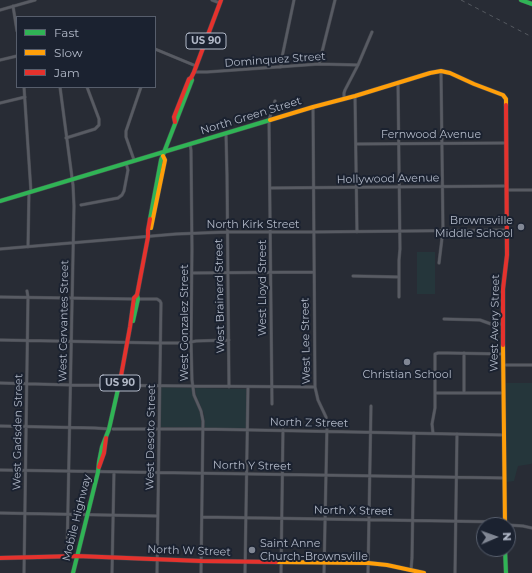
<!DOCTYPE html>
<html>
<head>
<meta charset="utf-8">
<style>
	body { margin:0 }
	#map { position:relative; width:532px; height:573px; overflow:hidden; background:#282c35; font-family:Montserrat,sans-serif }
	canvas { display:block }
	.legend { position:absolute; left:16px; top:16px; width:140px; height:72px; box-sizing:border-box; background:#1b2230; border:1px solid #575e6c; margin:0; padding:5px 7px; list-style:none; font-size:12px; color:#b1b8c7 }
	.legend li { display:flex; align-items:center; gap:8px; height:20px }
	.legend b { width:20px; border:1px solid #575e6c }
	.north { position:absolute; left:476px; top:517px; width:40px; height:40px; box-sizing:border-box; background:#1b2230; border:1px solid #575e6c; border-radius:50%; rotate:88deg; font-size:11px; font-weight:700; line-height:16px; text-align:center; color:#b1b8c7 }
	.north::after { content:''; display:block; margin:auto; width:14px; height:18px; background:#818794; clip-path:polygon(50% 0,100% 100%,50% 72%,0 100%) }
</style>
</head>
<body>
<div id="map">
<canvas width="532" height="573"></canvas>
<ul class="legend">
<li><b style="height:5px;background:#30b455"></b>Fast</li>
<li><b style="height:5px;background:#ff9f0a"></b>Slow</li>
<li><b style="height:5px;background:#e5322d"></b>Jam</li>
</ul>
<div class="north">N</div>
</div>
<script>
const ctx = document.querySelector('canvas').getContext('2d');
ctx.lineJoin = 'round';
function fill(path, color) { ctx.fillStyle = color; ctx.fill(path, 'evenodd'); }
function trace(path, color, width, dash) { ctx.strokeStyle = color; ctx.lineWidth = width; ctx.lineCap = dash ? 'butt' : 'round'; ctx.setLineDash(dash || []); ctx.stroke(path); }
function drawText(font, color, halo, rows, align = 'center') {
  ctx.font = font + ' Montserrat,sans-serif'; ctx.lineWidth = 4; ctx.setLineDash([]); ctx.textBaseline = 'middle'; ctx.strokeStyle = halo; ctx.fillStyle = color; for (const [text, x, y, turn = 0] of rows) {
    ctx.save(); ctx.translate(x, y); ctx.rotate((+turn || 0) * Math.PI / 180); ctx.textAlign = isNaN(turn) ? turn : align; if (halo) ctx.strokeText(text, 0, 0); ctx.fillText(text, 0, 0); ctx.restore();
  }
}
fill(new Path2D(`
	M417 252H435V294H417Z
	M505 383H532V463L531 464 518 466 514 481 507 482Z
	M161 387 192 388 193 395 201 415V428L161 427Z
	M195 388 246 389V429L205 428 204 414 196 395Z`), '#25363b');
const street = new Path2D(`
	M212 0 220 3
	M13 6 17 31
	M0 10 35 0
	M155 49 196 66
	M0 60 17 56
	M319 64 335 0
	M281 67V62L294 0
	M194 72H207L319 64 358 65
	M398 83 400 249 399 260V297
	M24 87 31 192
	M60 87 73 185 74 206 67 556
	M355 96 357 232
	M344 98V93L345 90 358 65 372 32
	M0 103 25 97
	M313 107 315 387 318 400 326 417 327 426 324 573
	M226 134 227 175 229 387
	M66 138 95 129 99 125V119L87 87
	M190 144 191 150 192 249 191 341 192 380 194 395 201 411 203 421 201 573
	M356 144 506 143
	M134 160 126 137V131L141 87
	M270 188 506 186
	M506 190H532
	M81 205 118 198 122 195 124 191 128 170 126 163
	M28 247 29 192
	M0 249 176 234 227 232H314L507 230
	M439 263 443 230 441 71
	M192 273 314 272
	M353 276 399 277
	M0 297 133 299
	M138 299H157L160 301 161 303 157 573
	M444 319 480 320 491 324H503
	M0 340 160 343H186L196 341 229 340
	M464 353V392
	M503 365H532
	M0 383 71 385 315 387
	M435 393H503
	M272 404 269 120 275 101
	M0 426 95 428 109 429
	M113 429H203L504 435
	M433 433 432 424 435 408V354L438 353H448L503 354
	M0 470 505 478
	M0 513 157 516
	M202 517 505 522
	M508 525 523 526 532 528
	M411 570 412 558 414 433
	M24 573 28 297 27 291
	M112 573 114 472
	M245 573 248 387
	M281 573 283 430
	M368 573 371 406
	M455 573 457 434`);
const fast = new Path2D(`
	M521 0 532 4
	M0 201 270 120
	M150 219 161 160 192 80 191 78
	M133 321 138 299 137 295
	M505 549 506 573
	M73 573 98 472 99 462 102 447 109 429 121 376`);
const slow = new Path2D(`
	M270 120 313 107 355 96 430 73 441 71 450 73 474 84 503 95 506 99V105
	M151 228 165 160 163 156
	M503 345 505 525
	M276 562 368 563 387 565 424 573`);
const jam = new Path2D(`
	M175 122 174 117 189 79 191 78 194 72 221 0
	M503 345V289L507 255 506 105
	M121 376 130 327 134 298 137 295 148 237V230L150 219
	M99 467 104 453 106 438
	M0 558 77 556 201 561 276 562`);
trace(street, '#44474e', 3.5);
trace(fast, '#44474e', 5);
trace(slow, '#44474e', 5);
trace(jam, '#44474e', 5);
trace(street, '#585b63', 2.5);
trace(fast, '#30b455', 4);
trace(slow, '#ff9f0a', 4);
trace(jam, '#e5322d', 4);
trace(new Path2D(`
	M461 0 532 37`), '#565a61', 1, [4, 4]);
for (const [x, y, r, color] of [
	[521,227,4,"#818794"],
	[407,362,4,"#818794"],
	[252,550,4,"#818794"]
]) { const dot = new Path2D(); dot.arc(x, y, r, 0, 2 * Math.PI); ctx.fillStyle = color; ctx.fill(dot); trace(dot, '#1b2230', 1.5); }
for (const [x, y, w] of [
	[206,41,40],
	[120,383,40]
]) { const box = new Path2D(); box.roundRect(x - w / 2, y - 8, w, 16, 3); ctx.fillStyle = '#1b2230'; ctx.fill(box); trace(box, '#b1b8c7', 1); }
drawText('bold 10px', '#b1b8c7', null, [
	["US 90",206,41],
	["US 90",120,383]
]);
drawText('11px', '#b1b8c7', '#1b2230', [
	["Dominquez Street",275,60,-4],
	["North Green Street",251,116,-17],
	["Fernwood Avenue",431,135],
	["Hollywood Avenue",388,179,-1],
	["North Kirk Street",253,225],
	["West Lloyd Street",263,288,-90],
	["West Brainerd Street",220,296,-91],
	["West Cervantes Street",64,321,-89],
	["West Gonzalez Street",185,323,-90],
	["West Avery Street",495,323,-89],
	["West Lee Street",306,341,-91],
	["North Z Street",309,423,1],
	["West Gadsden Street",18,432,-89],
	["West Desoto Street",151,437,-89],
	["North Y Street",252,466,1],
	["North X Street",353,511,1],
	["Mobile Highway",77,518,-76],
	["North W Street",189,551,2]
]);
drawText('11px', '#b1b8c7', '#1b2230', [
	["Brownsville",513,221],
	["Middle School",513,234],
	["Christian School",407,375,"center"],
	["Saint Anne",260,544,"left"],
	["Church-Brownsville",260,557,"left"]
], 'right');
</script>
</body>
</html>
